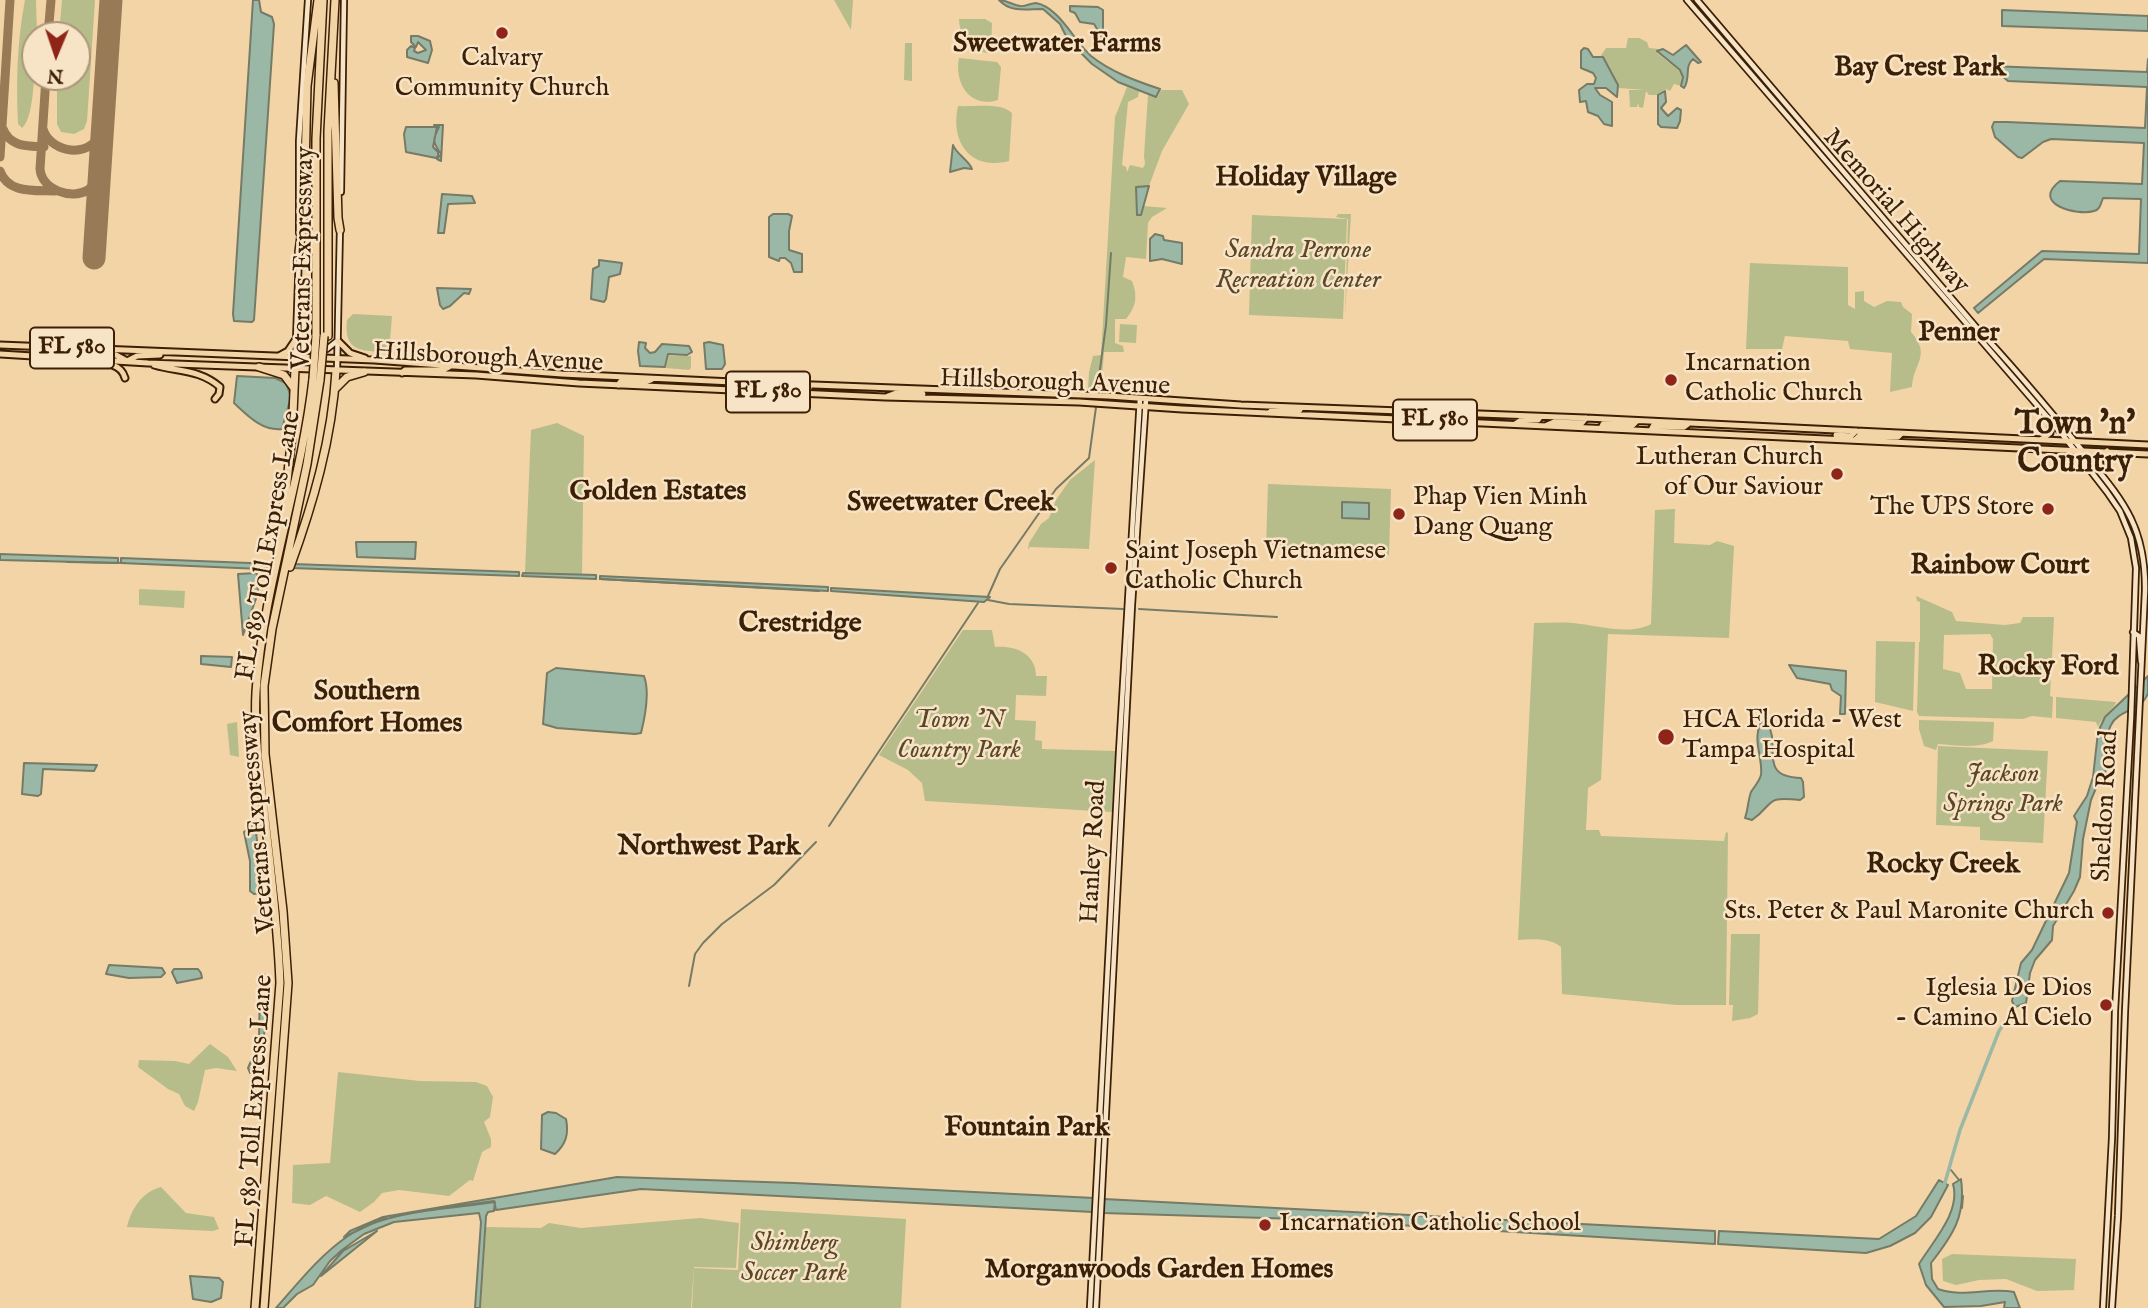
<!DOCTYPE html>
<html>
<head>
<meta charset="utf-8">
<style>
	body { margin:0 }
	#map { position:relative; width:2148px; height:1308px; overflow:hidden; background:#f3d4a6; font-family:"IM FELL English",serif }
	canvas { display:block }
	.north { position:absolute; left:21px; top:21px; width:70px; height:70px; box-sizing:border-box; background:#f7e3c5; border:2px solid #ac9579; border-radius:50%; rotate:182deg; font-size:19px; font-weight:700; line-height:28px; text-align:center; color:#3c2006 }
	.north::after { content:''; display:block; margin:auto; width:24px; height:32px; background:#8f2418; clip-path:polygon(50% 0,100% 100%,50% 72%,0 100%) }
</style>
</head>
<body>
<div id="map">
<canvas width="2148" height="1308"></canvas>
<div class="north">N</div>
</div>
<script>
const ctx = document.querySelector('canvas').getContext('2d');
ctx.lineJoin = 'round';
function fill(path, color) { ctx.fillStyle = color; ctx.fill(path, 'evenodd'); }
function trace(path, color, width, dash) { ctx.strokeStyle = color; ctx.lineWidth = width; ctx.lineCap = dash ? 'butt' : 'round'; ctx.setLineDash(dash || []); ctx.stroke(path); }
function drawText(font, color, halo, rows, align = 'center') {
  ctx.font = font + ' "IM FELL English",serif'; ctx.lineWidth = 5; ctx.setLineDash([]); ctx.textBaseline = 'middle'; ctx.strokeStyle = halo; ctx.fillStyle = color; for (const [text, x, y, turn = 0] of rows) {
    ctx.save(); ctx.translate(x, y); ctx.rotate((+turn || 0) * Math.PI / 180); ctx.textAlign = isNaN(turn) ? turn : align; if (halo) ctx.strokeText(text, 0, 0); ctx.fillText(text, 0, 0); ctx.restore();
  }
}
fill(new Path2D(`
	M25 0H36L37 35H35C35 53 36 118 22 128L18 124C16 82 17 41 25 0Z
	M62 0H95L87 121 84 129 74 134 61 132 57 124V77H77V35H59Z
	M834 0H853L851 30Z
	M959 19H985L992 23 991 53C970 53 960 38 959 19Z
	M1628 38H1639L1647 42 1649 48 1659 49 1657 53 1682 73 1681 86 1674 84 1670 91 1666 89 1658 95H1649L1646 91 1643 108 1639 107 1638 103 1637 107H1630L1629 90H1646L1618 88 1612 73 1600 57 1606 48H1626Z
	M905 43H912V81L904 80Z
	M959 58 997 62 1001 67 998 100C970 109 954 83 959 58Z
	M1127 87 1139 91 1138 97 1128 102 1122 165 1126 167 1127 172 1130 165 1143 168 1145 164 1144 156 1148 95 1157 98 1161 90H1182L1189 104 1162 151 1149 186 1136 188 1141 215 1144 206 1167 208 1152 217 1148 223 1146 259 1126 257 1123 277 1132 281C1138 296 1136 307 1126 319H1115V343L1123 346 1124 352H1104L1101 390H1088L1089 372 1093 356 1101 355 1115 117Z
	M958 106C974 107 1001 102 1012 113L1009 161C970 171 950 142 958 106Z
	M1338 214H1351L1345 316 1348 219 1336 217Z
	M1252 215 1347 219 1343 319 1249 315Z
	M1750 263 1848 267V305L1855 309V292L1864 291V301L1874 307 1887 301 1901 302 1903 307 1912 314 1911 332C1932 356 1913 363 1912 387L1890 392 1892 353 1850 349 1848 341 1785 336 1782 349H1746Z
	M353 314 392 316 389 353C364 350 343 354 347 320Z
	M1120 324 1137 325 1136 343 1119 342Z
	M669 356H691V368L689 370 666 368Z
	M557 423 584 436 582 575 525 573 531 430Z
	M1095 460 1089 549 1030 547 1028 550 1029 543 1041 524 1049 518 1056 500 1070 480Z
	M1268 484 1391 489 1389 555 1266 548Z
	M1675 509 1674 543 1710 545 1717 541 1734 546 1729 638 1608 634 1601 780 1588 788 1586 830H1599L1601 836 1724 841 1726 832 1728 833 1726 1005H1677L1562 994 1561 947C1550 938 1532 939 1518 940L1534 623C1547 623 1560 622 1573 623 1596 625 1630 636 1651 624L1655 510Z
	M139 589 185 591 184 608 139 605Z
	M1916 596 1952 612 1956 621 2005 625 2020 623 2023 617H2054L2050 696 2053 697 2052 718 2032 716 2023 719 1919 716 1917 712 1919 642H1920V602L1917 601ZM1990 634 1993 639 1992 689H1966L1960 673 1943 669 1944 635Z
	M963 630H992L995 647C1014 645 1036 653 1036 676H1047L1046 696 1016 695 1015 720 1036 721 1035 740 1042 741V749L1116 751 1112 812 925 801 922 783 908 770 879 755Z
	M1876 641 1915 642 1913 711 1875 702Z
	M2056 697 2116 702C2114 709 2103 716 2098 727L2096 722 2056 718Z
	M1919 720 1994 722 1993 741C1978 749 1955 745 1938 744L1936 750 1924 746 1919 729Z
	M237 722 239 757 230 755 227 724Z
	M1938 746 2048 751 2043 843 1980 840V827L1936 825Z
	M1731 934H1760L1758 1014 1750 1018 1732 1021 1733 1005H1729Z
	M210 1044 228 1057 237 1071 216 1068 205 1070 198 1102 194 1111 185 1106 179 1094 168 1089 138 1067 139 1060 175 1061 189 1064Z
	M338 1072 420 1081 476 1082 487 1086 493 1097 490 1117 484 1122 491 1139V1147L482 1152 473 1181 470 1180 449 1196 399 1190 382 1193 374 1202 360 1212 326 1196 310 1205 292 1203 293 1165 330 1163Z
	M161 1187 186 1213 214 1217 219 1229 213 1231 127 1227C131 1209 143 1191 161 1187Z
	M741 1209 906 1219 901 1308H692L694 1268 738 1270Z
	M700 1218 739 1223 736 1268 694 1267 691 1308H481L486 1227 541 1228 549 1223 581 1228Z
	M1952 1254 2076 1259 2074 1290 2037 1291 2006 1279 1979 1280 1956 1285 1943 1281 1942 1259Z`), '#b6bd8a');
const water = new Path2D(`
	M253 0H259L261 12 272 17 274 24 254 320 252 322 234 321 233 314Z
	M999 0C1007 0 1012 5 1020 6 1025 7 1031 3 1036 3 1059 7 1074 41 1091 56 1111 72 1136 81 1160 89L1156 97 1118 82 1092 64 1068 40 1060 24 1043 9C1026 9 1011 13 999 0Z
	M1070 6 1098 7 1103 10V39L1094 24 1080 22 1075 13 1070 11Z
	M2002 10 2148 16V31L2002 26Z
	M411 36H418L430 41 432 50 428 63 407 57V50L411 46 415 48 414 51 418 53 426 50 418 42 416 47 411 42Z
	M1686 45 1701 62 1698 63 1693 59C1684 66 1691 78 1684 88L1681 86 1683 77 1680 70 1657 51 1663 49 1673 55Z
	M1584 48 1588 49 1593 57H1603L1618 85 1617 97 1606 88H1595L1600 95 1612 102V126L1604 124 1598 116 1588 112 1586 101 1580 102 1579 90 1587 84H1594L1596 78 1593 73 1581 68V51Z
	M2148 59V263L2044 259 1978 313 1974 308 2042 251 2139 254 2141 199 2103 198C2101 203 2100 210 2094 211 2077 216 2030 204 2060 181L2142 184 2144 143 2051 139 2043 142 2022 158 2018 157 1995 137 1992 127 1994 122H2007L2145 128 2147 87 2008 81 1990 66 2147 72Z
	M1665 91 1666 102 1661 108 1668 116 1677 108 1681 110 1680 121 1677 128 1661 127 1658 124V95Z
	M434 125H443L441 161 437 159 441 154C433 143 432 140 439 127Z
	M406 127H437L433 147 438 152V156L436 158 406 152 404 134Z
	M953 145C957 155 969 160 972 169L964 168 950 172Z
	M1149 186 1141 215H1137L1136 187Z
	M442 194 472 196 475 203 448 204 444 233H438Z
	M773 214H788L792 216 789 231V250L802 254V272H794L791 263 785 258H780L779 261 769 257V217Z
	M1155 234 1163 236 1164 240 1182 243V264L1162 259 1150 261V239Z
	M599 260 622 263 620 274 609 277 606 299 604 302 591 299 593 269 599 266Z
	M437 288 471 289 469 294 464 293 450 306 443 309 440 305Z
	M639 342 646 343 645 348 650 353 655 352 662 344 689 346 692 352 687 355 668 354 665 367 640 366 638 351Z
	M709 342 723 345 725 364 722 369H706L704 343Z
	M237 376 275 378 286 383 291 397 282 429C262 431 248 416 234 403Z
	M1342 502 1369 503V519L1342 518Z
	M356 542H416L415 559 357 557Z
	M0 554 118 558V563L0 560Z
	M121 558 276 564 275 567 263 565 261 569 121 563Z
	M293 564 519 572V576L291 568Z
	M257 573 258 593 243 635 238 574Z
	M523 573 596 575V579L522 576Z
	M600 576 828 587V591L600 579Z
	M831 588 990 597 984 602 831 591Z
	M201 656 232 657 231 667 201 664Z
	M1789 665 1846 671 1845 714H1840L1841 696 1832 690 1830 684 1797 678Z
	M556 668 644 676C650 692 645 717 641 733L635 734 557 728 543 724 547 673Z
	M2148 676C2148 681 2148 689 2148 693 2142 711 2119 709 2111 725 2102 743 2107 761 2105 780L2096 788 2091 800 2083 839 2080 877 2074 891 2053 926 2052 940 2035 960 2030 973 2026 1003 2015 1007 2012 1001 2021 963 2032 950 2069 873 2077 822 2074 816 2087 796 2093 777 2098 732 2105 717Z
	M1761 722 1767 723C1782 744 1756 777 1801 778L1803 782 1804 797 1800 800C1763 796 1776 803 1752 820L1745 818C1748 810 1748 800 1751 792 1754 787 1759 782 1761 775 1763 757 1752 741 1761 722Z
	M24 763 97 765 94 771 43 769 41 794 38 796 22 794Z
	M255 823 263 893 254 894 250 891V861L244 832Z
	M109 965 162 968 165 973 161 977 129 978 106 974Z
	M174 969H198L201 973 202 978 177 983 172 972Z
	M260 974 266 975 268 994 261 1066 250 1073 248 1068 259 1043Z
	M548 1112 556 1113 566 1119C569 1134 566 1144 555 1154L541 1149 542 1115Z
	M617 1177 794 1183 1094 1198 1093 1212 641 1189 496 1210 494 1201 388 1216 344 1237 350 1231 383 1217Z
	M1961 1179C1966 1216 1953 1235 1931 1263L1932 1279 1938 1289C1963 1298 1988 1287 2014 1292L2020 1308H2004L2005 1302 1981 1306 1944 1307 1926 1285 1919 1264C1933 1241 1961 1212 1953 1184Z
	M1939 1180 1948 1185 1931 1217 1915 1233 1890 1246 1866 1253 1718 1244 1719 1231 1879 1239 1916 1216Z
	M1104 1199 1715 1231V1244L1298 1219 1103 1213Z
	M495 1202 494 1211 488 1212 486 1216 480 1308H475L481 1222 479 1213 394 1222 364 1234 342 1250 330 1261 313 1285 297 1294 283 1308H276C299 1282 320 1255 348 1236 386 1210 450 1209 495 1202Z
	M377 1231 321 1276 343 1251Z
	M190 1276 219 1278 223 1282 221 1298 211 1302 193 1299Z`);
fill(water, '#9bb8a6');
trace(water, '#757b66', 2);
trace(new Path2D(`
	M1097 391 1106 325 1111 253
	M36 561H48
	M67 562 125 563
	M260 568 272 567
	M600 579 819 591
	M988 596 1000 569 1056 489 1089 458 1096 407
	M988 600 1009 604 1123 609
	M1139 609 1277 617
	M829 826 978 603
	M689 986 695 954 703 943 722 924 774 885 816 842
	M1951 1170 1959 1180
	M1962 1208 1963 1196`), '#757b66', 2);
trace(new Path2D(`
	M1944 1186 1960 1130 1999 1031 2015 1007`), '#9bb8a6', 3.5);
trace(new Path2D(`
	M48 35 51 0
	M46 77 40 169C42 190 71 200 88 190 94 186 97 178 100 172
	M3 129C10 147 27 146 44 147
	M43 129C49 150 83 159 97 139 106 126 104 106 105 90
	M0 157 10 0
	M0 171C8 194 35 190 55 191`), '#987a56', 9);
trace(new Path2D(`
	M94 258 111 0`), '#987a56', 23);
const secondary = new Path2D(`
	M1687 0 2062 434 2107 492 2120 511 2131 538 2136 568 2131 718 2115 1011 2112 1138 2103 1308
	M1697 0 1976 327C2013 366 2047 407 2081 449 2120 498 2146 523 2145 591L2125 1012 2118 1216 2112 1308
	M341 192 344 0
	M299 233V141L308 0
	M297 340 304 347 327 349 337 341
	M295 369 299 253
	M337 370 340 228
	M2133 632 2139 636 2141 662
	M1090 1308 1119 752 1140 398
	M1096 1308 1132 605 1146 399`);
const primary = new Path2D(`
	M338 341 350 353 365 358
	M0 345 374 360 562 374 733 382 1108 396 1241 405 1586 418 2148 445
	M90 352 116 355 127 361
	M0 354 148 363 476 375 579 383 885 397 1079 402 1182 409 2148 454
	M279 356 288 351 296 339
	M71 361C89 367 119 356 125 378
	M127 361 137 356 160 355
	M154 365C178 372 199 369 220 387L219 394 215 399
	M402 373 405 370H443L449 367
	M618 385 621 381 645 382 651 380
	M756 387 779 388 784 385
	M781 391 787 388H809
	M888 396 896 393 923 394
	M1270 413 1272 409 1300 410
	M1515 424 1521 420H1538L1540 417
	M1547 425 1554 422 1582 423 1586 418
	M1601 428 1603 424 1633 425 1636 422
	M1651 430 1653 426 1684 427 1688 424
	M1836 435 1851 436 1856 431
	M2042 439 2050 433 2051 422
	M1855 440 1859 436 1898 437 1901 434
	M2101 472 2099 457 2107 451`);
const highway = new Path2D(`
	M334 83 338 218 340 230
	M299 252 304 213 307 86 318 0
	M316 336V139L323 0
	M328 336V131L335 0
	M259 367 284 375 293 387
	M336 388 347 377 364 372
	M282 528 292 435 295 369
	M290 567C313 504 332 439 336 371
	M255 1308 280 983C278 924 270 866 264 808 259 770 254 731 256 692 263 586 301 485 313 379
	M264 1308 288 983 283 911 265 754 264 686 272 629 307 464 320 380`);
trace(secondary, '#3c2006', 8);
trace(primary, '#3c2006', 9);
trace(highway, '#3c2006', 10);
trace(secondary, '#f7e3c5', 4.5);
trace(primary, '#f3d4a6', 5);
trace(highway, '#f3d4a6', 7);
const highwayBridge = new Path2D(`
	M313 379 316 336
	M320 380 324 336`);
trace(highwayBridge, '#3c2006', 10, []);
trace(highwayBridge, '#f3d4a6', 7);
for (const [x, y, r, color] of [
	[502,33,7,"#8f2418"],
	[1671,380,7,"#8f2418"],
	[1837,474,7,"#8f2418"],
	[2048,509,7,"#8f2418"],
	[1399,514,7,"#8f2418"],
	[1111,568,7,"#8f2418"],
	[1666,737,9,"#8f2418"],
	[2108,913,7,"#8f2418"],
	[2106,1005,7,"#8f2418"],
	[1265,1225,7,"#8f2418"]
]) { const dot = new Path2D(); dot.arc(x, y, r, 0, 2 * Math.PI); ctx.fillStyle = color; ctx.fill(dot); trace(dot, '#f7e3c5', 2.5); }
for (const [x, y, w] of [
	[72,348,84],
	[768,392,84],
	[1435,420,84]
]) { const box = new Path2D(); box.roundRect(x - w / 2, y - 20.5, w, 41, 5); ctx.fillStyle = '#f7e3c5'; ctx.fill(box); trace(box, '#3c2006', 2); }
drawText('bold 24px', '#3c2006', null, [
	["FL 580",72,348],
	["FL 580",768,392],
	["FL 580",1435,420]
]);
drawText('26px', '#3c2006', '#f7e3c5', [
	["Calvary",502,60,"center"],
	["Community Church",502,90,"center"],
	["Incarnation",1685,365],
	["Catholic Church",1685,395],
	["Lutheran Church",1823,459,"right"],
	["of Our Saviour",1823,489,"right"],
	["Phap Vien Minh",1413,499],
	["Dang Quang",1413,529],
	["The UPS Store",2034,509,"right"],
	["Saint Joseph Vietnamese",1125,553],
	["Catholic Church",1125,583],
	["HCA Florida - West",1682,722],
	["Tampa Hospital",1682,752],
	["Sts. Peter & Paul Maronite Church",2094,913,"right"],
	["Iglesia De Dios",2092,990,"right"],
	["- Camino Al Cielo",2092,1020,"right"],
	["Incarnation Catholic School",1279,1225]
], 'left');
drawText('26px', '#3c2006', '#f7e3c5', [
	["Memorial Highway",1895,212,49],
	["Veterans Expressway",305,258,-89],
	["Hillsborough Avenue",488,359,3],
	["Hillsborough Avenue",1055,384,2],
	["FL 589 Toll Express Lane",270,546,-80],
	["Sheldon Road",2107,806,-87],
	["Veterans Expressway",259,822,-95],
	["Hanley Road",1095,852,-87],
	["FL 589 Toll Express Lane",256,1111,-86]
]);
drawText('italic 26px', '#5a4727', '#f7e3c5', [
	["Sandra Perrone",1298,252],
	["Recreation Center",1298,282],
	["Town ’N",959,722],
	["Country Park",959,752],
	["Jackson",2003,776],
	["Springs Park",2003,806],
	["Shimberg",794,1245],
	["Soccer Park",794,1275]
]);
drawText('bold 28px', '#3c2006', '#f7e3c5', [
	["Sweetwater Farms",1057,45],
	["Bay Crest Park",1920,69],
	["Holiday Village",1306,179],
	["Penner",1959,334],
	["Golden Estates",658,493],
	["Sweetwater Creek",951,504],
	["Rainbow Court",2000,567],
	["Crestridge",800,625],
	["Rocky Ford",2048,668],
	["Southern",367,693],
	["Comfort Homes",367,725],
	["Northwest Park",709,848],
	["Rocky Creek",1943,866],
	["Fountain Park",1027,1129],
	["Morganwoods Garden Homes",1159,1271]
]);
drawText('bold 33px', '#3c2006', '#f7e3c5', [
	["Town 'n'",2075,426],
	["Country",2075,464]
]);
</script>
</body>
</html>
